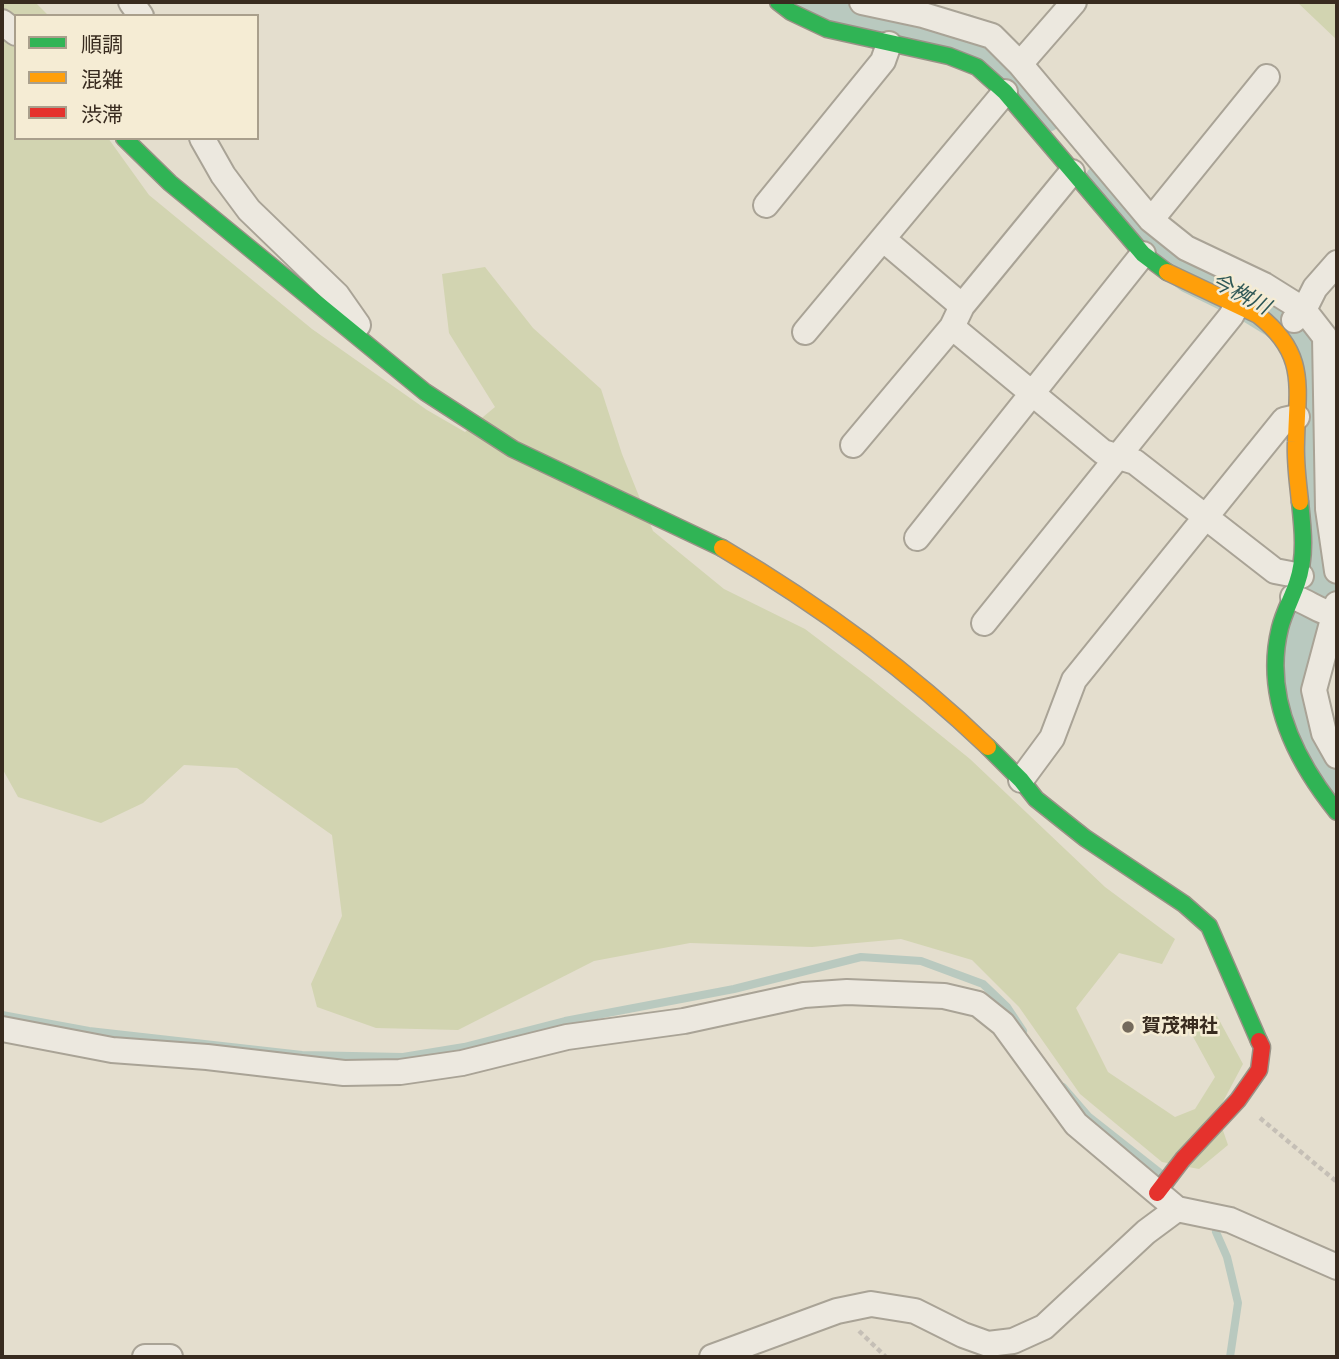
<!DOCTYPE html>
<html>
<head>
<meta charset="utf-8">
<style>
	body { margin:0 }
	#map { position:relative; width:1339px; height:1359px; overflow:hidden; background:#e4dece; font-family:"Times New Roman","Noto Sans JP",serif }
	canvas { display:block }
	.frame { position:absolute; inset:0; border:4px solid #382b1f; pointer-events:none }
	.legend { position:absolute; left:14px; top:14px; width:245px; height:126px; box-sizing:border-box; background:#f5ecd4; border:2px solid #a99f8c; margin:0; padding:9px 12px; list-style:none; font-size:21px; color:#382b1f }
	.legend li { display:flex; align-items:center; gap:14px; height:35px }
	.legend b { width:35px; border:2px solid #a99f8c }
</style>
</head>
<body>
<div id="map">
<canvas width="1339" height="1359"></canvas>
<div class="frame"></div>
<ul class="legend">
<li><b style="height:9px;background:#30b455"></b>順調</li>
<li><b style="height:9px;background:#ff9f0a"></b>混雑</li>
<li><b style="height:9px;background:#e5322d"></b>渋滞</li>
</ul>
</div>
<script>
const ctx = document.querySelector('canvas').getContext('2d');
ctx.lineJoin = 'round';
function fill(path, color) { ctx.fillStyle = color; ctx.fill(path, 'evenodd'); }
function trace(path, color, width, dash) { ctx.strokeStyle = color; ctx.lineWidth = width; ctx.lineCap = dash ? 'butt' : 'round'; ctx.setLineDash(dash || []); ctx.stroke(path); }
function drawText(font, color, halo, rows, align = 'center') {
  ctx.font = font + ' "Times New Roman","Noto Sans JP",serif'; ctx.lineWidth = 5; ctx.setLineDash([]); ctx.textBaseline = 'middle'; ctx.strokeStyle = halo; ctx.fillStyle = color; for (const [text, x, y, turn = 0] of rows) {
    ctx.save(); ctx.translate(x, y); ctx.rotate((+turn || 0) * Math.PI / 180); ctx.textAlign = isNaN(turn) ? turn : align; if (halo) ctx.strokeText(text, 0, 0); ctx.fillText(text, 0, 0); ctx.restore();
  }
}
fill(new Path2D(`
	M2 2H35L49 16H16V138H108L149 195 312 329 427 410 465 432 495 407 449 333 442 274 485 267 533 328 601 389 622 454 653 531 724 589 805 629 871 679 970 759 1105 887 1175 939 1162 964 1119 953 1076 1008 1108 1072 1175 1117 1195 1109 1215 1077 1190 1031 1217 1016 1243 1064 1217 1113 1228 1145 1199 1169 1162 1162 1080 1094 1019 1007 972 960 901 939 812 947 690 943 594 961 458 1030 376 1028 317 1007 311 984 342 916 332 835 237 768 184 765 143 803 101 823 18 797 2 768Z
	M1297 2H1337V40Z`), '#d2d4b1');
trace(new Path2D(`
	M2 1015 89 1031 302 1055 403 1057 464 1047 565 1021 734 989 861 957 921 961 983 984 1007 1007 1023 1031
	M1063 1087 1089 1117 1160 1173
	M1216 1232 1227 1257 1238 1303 1230 1357`), '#b9c9bf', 8);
trace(new Path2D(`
	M807 2 847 17 963 38 985 49 1006 66 1042 109
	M1107 186 1135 220 1161 246 1194 270 1255 300 1281 316 1309 339 1318 363 1312 435 1318 516 1326 569 1319 592 1302 626 1294 656 1296 695 1312 741 1337 782`), '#b9c9bf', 49);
const street = new Path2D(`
	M131 2 141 16
	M862 2 923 15 992 36 1020 64 1151 220 1186 248 1264 285 1304 310 1325 337 1328 509 1337 571
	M2 22 16 33
	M1020 64 1074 2
	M202 138 223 175 249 210 337 295 358 325
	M766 205 883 61 889 44
	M1151 220 1267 77
	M883 239 962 306
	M1294 320 1304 310 1315 288 1337 263
	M952 327 1103 452 1135 462 1275 571 1301 576
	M805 332 1005 92
	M853 445 952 327 962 306 1072 172
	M917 538 1143 254
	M1293 597C1309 602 1320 613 1337 615
	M1337 604 1314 690 1324 733 1337 756
	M984 623 1231 316 1238 303
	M1021 780 1052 738 1074 680 1284 420 1297 417
	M2 1029 112 1050 207 1057 344 1073 400 1072 462 1063 567 1037 684 1021 804 995 847 992 944 996 978 1004 1003 1024 1076 1124 1177 1209 1230 1220 1337 1267
	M145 1357H170
	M712 1357 837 1311 871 1304 915 1311 963 1335 988 1344 1013 1341 1044 1327 1146 1232 1177 1209`);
const fast = new Path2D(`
	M778 2 791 12 827 29 949 56 977 67 1005 92 1143 254 1167 272
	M124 138 170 183 425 392 513 449 722 548
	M1300 502C1303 529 1306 557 1297 583 1292 598 1284 612 1280 628 1263 697 1295 760 1337 812
	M988 747 1021 780 1036 799 1085 838 1184 904 1209 926 1259 1041`);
const slow = new Path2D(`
	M1167 272 1258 315C1308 354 1297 387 1296 442 1295 463 1298 482 1300 502
	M722 548C817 604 909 671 988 747`);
const jam = new Path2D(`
	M1157 1193 1183 1159 1238 1100 1259 1070 1262 1047 1259 1041`);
trace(street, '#a9a396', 28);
trace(fast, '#999286', 19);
trace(slow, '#999286', 19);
trace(jam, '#999286', 19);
trace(new Path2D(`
	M1260 1118 1337 1182
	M859 1331 886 1357`), '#c5bfb6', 4.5, [5, 3.5]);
trace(street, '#ece8df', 24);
trace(fast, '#30b455', 16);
trace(slow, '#ff9f0a', 16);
trace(jam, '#e5322d', 16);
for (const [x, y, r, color] of [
	[1128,1027,7,"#746a5c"]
]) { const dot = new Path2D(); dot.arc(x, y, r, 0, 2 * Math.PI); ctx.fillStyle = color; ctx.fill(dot); trace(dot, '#f5ecd4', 2.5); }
drawText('bold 19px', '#382b1f', '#f5ecd4', [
	["賀茂神社",1142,1027]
], 'left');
drawText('italic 21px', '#2e5756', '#f5ecd4', [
	["今桝川",1240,295,28]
]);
</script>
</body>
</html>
